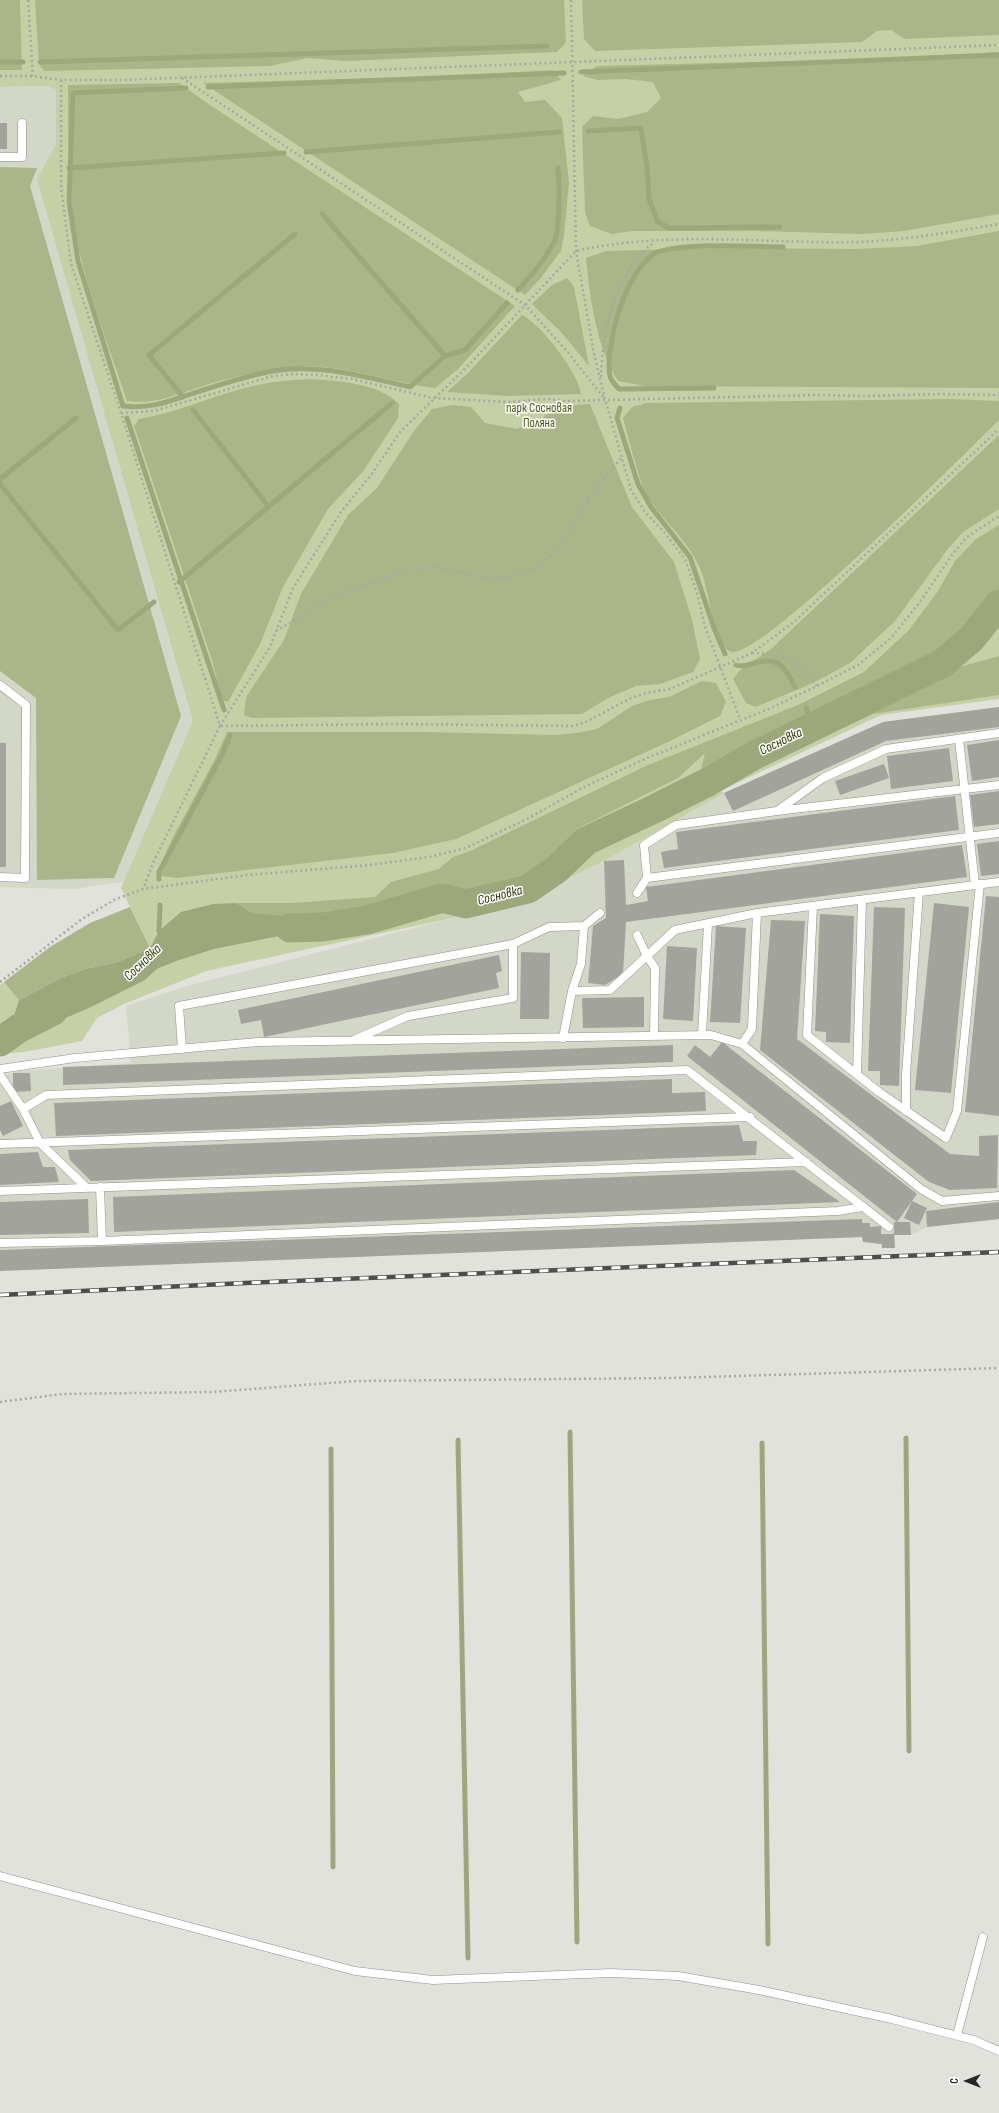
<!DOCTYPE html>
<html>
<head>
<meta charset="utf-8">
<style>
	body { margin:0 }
	#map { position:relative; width:999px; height:2113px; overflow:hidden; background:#e0e2db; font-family:"Sofia Sans Condensed",sans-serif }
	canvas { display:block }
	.north { position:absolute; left:947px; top:2061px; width:40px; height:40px; -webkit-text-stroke:3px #fff; paint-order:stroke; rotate:270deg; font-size:11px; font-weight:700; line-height:16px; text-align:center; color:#262724 }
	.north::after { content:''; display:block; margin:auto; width:14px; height:18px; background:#262724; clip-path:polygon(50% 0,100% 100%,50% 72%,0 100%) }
</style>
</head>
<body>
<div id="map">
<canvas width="999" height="2113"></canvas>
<div class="north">С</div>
</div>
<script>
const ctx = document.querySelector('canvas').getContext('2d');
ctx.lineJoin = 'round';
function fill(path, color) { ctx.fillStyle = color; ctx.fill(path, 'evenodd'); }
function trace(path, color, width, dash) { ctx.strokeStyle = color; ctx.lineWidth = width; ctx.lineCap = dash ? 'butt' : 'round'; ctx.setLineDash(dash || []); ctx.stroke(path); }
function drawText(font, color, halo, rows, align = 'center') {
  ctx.font = font + ' "Sofia Sans Condensed",sans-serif'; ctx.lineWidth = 3; ctx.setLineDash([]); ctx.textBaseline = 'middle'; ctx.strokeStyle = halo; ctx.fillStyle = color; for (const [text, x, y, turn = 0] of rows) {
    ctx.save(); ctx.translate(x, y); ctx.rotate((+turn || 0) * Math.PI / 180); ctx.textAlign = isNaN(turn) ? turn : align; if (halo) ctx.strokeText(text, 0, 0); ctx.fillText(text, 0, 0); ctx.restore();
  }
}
fill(new Path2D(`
	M48 86 56 90V144L38 179 212 725 135 880 74 889 0 887V87Z
	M999 707V1219L927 1227 911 1235H895V1248H882L881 1244 863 1242 862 1237 0 1271V1076L19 1071 131 1063 126 1006 187 986 523 900 604 861 724 793 883 722Z`), '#d3d7c8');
fill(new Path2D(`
	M0 0H999V699L881 715 720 791 724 793 604 861 523 900 443 920 206 971 124 1004 97 1018 82 1041 24 1052 0 1054V985L4 982 19 1000 13 1019 145 980 157 969 179 960 150 948 121 888 193 721 37 179 56 144V90L48 86 0 87Z`), '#c6d0a6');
fill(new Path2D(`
	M0 0H20L22 70H0Z
	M35 0H564L566 42 557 52 345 61 307 58 270 66 44 71 39 64Z
	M582 0H999V35L905 39 891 30 877 31 862 42 595 51 584 39Z
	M999 52V214L904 231 862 234 759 231H632L612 234 590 226 585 212 582 127 593 116 618 119 647 112 661 98 653 82 625 79 597 80 583 76 597 66 873 59Z
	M553 70 561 80 518 92 525 102 545 100 562 118 569 183 564 235 561 251 540 279 525 295 203 83 451 76Z
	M179 83 210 105 515 306 457 370 435 388C391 383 339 362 295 367 271 370 246 374 223 380 190 388 161 406 127 401 112 356 95 311 83 266 67 207 68 145 68 85Z
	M0 167 37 168 30 186 181 716 114 878 37 880 36 698 0 671Z
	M999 231V388L644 386 618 381C596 346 590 299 586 258L606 251 717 248 856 249 917 246Z
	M567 278 574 287 589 366 561 332 532 304 552 285Z
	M522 315C540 323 580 375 581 394L508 396 447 392 466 375Z
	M311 379C340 381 378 383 399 404L398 418 364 470 328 509 283 587 260 644 228 702 222 700 212 660 134 426 139 419C176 413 209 397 245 388 267 382 288 380 311 379Z
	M951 399 999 401V420C964 454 766 654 733 652 715 651 708 588 702 573 691 543 664 522 646 495 643 490 641 481 639 475 633 456 628 437 623 418L632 407 647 403Z
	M590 404 632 507 674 562 692 620 700 659 693 672 660 684 636 686 608 698 582 714 252 718 244 715 246 697 284 640 301 594 348 515 377 488 414 431 432 409 452 405 471 407 485 423 517 429 541 420 553 407Z
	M999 435V509L963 532 947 550 895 621 850 663 813 683 756 707 746 703 733 679 740 670 771 649Z
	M999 525V594L964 636 934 660 949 670 999 656V695L873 714 709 790 699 778 705 753 678 778 579 828 535 872 329 926 305 917 252 913 236 903H293L375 897 391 882 439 869 453 857 470 851 648 765 798 705 864 672 909 630 938 591 955 561 976 539Z
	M702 681 716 683 726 702 720 716 670 741 456 839 393 853 177 878 162 876 161 864 172 839 214 761 227 732H425L555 735 577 733 597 729 632 706 650 700 669 697Z
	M130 907 150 948 118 962 85 969 61 978 19 1000 4 982 50 947 90 923Z`), '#abb589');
fill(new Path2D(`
	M236 903 252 913 305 917 329 926 214 949 179 960 157 969 145 980 89 1008 35 1031 18 1029 13 1019 19 1000 61 978 85 969 118 962 150 948 159 931 181 912 213 904Z`), '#9da77c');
trace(new Path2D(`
	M0 62H23
	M40 62 547 46
	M581 72 999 55
	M208 87 564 73
	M186 88 73 93 69 201 78 261 123 406C148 409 165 403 188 395 215 386 245 376 273 371 319 363 365 377 410 387L445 356 465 350 507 303
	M588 131 641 128 647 168 649 199 658 222 669 228 780 227
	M306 152 559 132
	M69 168 284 153
	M322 214 445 356
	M518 290C532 275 546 258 555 240 560 229 559 182 558 168
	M714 388 619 389C616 386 613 382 611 379 606 368 612 337 615 325 621 302 632 272 651 256 667 241 758 247 783 247
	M183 397 149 355 295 234
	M620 408 617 418 638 484 651 507 690 557 714 628 725 654
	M193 410 269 507
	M127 418 224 710
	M0 479 76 418
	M0 484 118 630 154 602
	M179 582 392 403
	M736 665C742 667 748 665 754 663 779 656 785 667 795 687
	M806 708 814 726
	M159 879V872L222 755 230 735
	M159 931 160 905
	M570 1432 577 1942
	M906 1438 909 1751
	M458 1440 468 1958
	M762 1443 768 1944
	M331 1449 333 1867`), '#9da77c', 5);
trace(new Path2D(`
	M290 928 323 927 367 920 442 898 466 904 528 889 557 869 586 841 652 810 708 782 753 756 943 663 972 638 999 604
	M0 1042 18 1029 53 1011`), '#9da77c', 29);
fill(new Path2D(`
	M0 123H7V149H0Z
	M999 707V727L886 741 733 811 724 793 883 722Z
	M999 740V777L972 781 967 745Z
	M0 743H6V867H0Z
	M949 748 953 781 891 789 887 756Z
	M884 764 889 778 840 795 835 781Z
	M999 791V824L974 827 970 795Z
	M955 796 959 830 664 868 661 852 678 849 676 832Z
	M999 841V874L981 876 977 844Z
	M962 845 967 877 626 922 623 974 605 985 588 983 593 926 606 918 604 861 624 860 626 905 648 901 646 887Z
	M986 896 999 897V1116L965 1112Z
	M934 903 969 907 951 1093 915 1090Z
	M874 907 905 908 899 1086 880 1085V1071H868Z
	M820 914 854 916 850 1043 826 1042V1032L815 1031Z
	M771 920 805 921 797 1039 950 1154 979 1156V1136L998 1135 997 1188 950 1190 929 1182 760 1050Z
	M716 926 746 928 740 1023 710 1022Z
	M667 946 697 948 693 1021 663 1019Z
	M521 952 550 953 549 1019H520Z
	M499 955 502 971 496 973 499 988 264 1037 261 1020 241 1024 238 1010Z
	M644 997V1027L583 1028 582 998Z
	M722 1042 917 1194 897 1222 687 1056 695 1045 710 1057Z
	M673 1045V1062L63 1085V1067Z
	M13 1073H30L31 1091 13 1092Z
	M672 1079V1093L705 1092 706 1111 56 1136 54 1103Z
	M11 1101 23 1126 3 1136 0 1130V1106Z
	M739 1125 743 1141H757L756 1155 91 1181 70 1160 68 1150Z
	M38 1152 43 1167H55L59 1182 0 1185V1154Z
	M794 1170 840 1202 114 1232 113 1197Z
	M88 1199 89 1233 0 1235V1202Z
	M912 1201 927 1208 919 1225 904 1218Z
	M999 1202V1219L927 1227 926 1211Z
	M862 1219V1223H870V1227L881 1226V1234H894V1222H910L911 1235H894L895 1248H882V1244L863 1242 862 1237 0 1271V1250Z`), '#a2a39c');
const service = new Path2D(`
	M0 157H22V123
	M0 685 26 705 25 878 0 877
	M959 739 975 885
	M777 811 999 785
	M647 878 644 845 676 825 777 811 823 778 886 749 999 733
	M637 893 647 878 999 833
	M813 906 807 1035 879 1092 946 1138 957 1111 980 884
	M584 926 600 913
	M637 935 647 956 655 968 654 1036
	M702 1035 708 924
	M563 1038 572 991 610 990 675 930 757 913 999 882
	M356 1039 408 1016 513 998V944
	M742 1044 752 1029 757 913
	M182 1049 179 1006 513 944 549 927 584 926 581 964 572 991
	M0 1069 75 1058 258 1042 711 1035 742 1044 921 1189 942 1201 999 1196
	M857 1074 862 900
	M0 1075 23 1109 40 1143 87 1188
	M23 1109 46 1095 687 1070 889 1227
	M906 1111V1075L919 892
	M0 1144 750 1117
	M100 1187 102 1241
	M0 1191 806 1162
	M0 1243 102 1241 838 1211 863 1207
	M0 1876 355 1971 433 1980 611 1973 678 1976 759 1990 892 2019 974 2040 999 2051
	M957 2035 983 1937`);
trace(service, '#8e9089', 9);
trace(new Path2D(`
	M28 0 33 76
	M571 0 576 251 594 354 605 399 631 490 645 512 664 532 685 559 697 593 705 627 740 719
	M0 76H33L61 80H123L999 45
	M182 78 525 305 566 350 604 398
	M61 80V187L71 264 121 413 220 726 153 863 143 889
	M601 377C602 331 615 273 653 243
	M121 413 154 411 273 376 294 374 316 375 352 379 433 398 509 402 548 399 566 401 818 395 867 396 940 394 999 395
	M276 631 332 598 407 569 437 567 474 576 507 578 533 570 557 550 594 491 621 458
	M752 653 771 654 790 658 817 686
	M220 726 270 647 293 588 341 512 371 475 400 432 465 369 576 251C667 230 765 244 858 242 906 240 952 232 999 224
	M221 726 399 724 572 726 584 723 631 698 646 693 670 689 752 653 795 621 999 429
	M0 982 82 919 116 899 143 889 248 875 370 865 429 857 466 848 525 820 584 787 647 758 771 708 817 686 858 665 891 638 920 602 952 555 967 537 999 516
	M0 1402 62 1394 213 1392 356 1381 671 1378 999 1368`), '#a7a9a3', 2.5, [2, 3]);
trace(service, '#fff', 8);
const rail = new Path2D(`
	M0 1295 245 1283 999 1252`);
trace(rail, '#4c4e4a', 4.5);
trace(rail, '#fff', 3, [9]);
drawText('13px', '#4c5712', '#fff', [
	["парк Сосновая",539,409],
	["Поляна",539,424]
]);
drawText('italic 14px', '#2d3500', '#fff', [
	["Сосновка",781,742,-26],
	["Сосновка",500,896,-14],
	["Сосновка",143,963,-44]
]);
</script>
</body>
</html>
